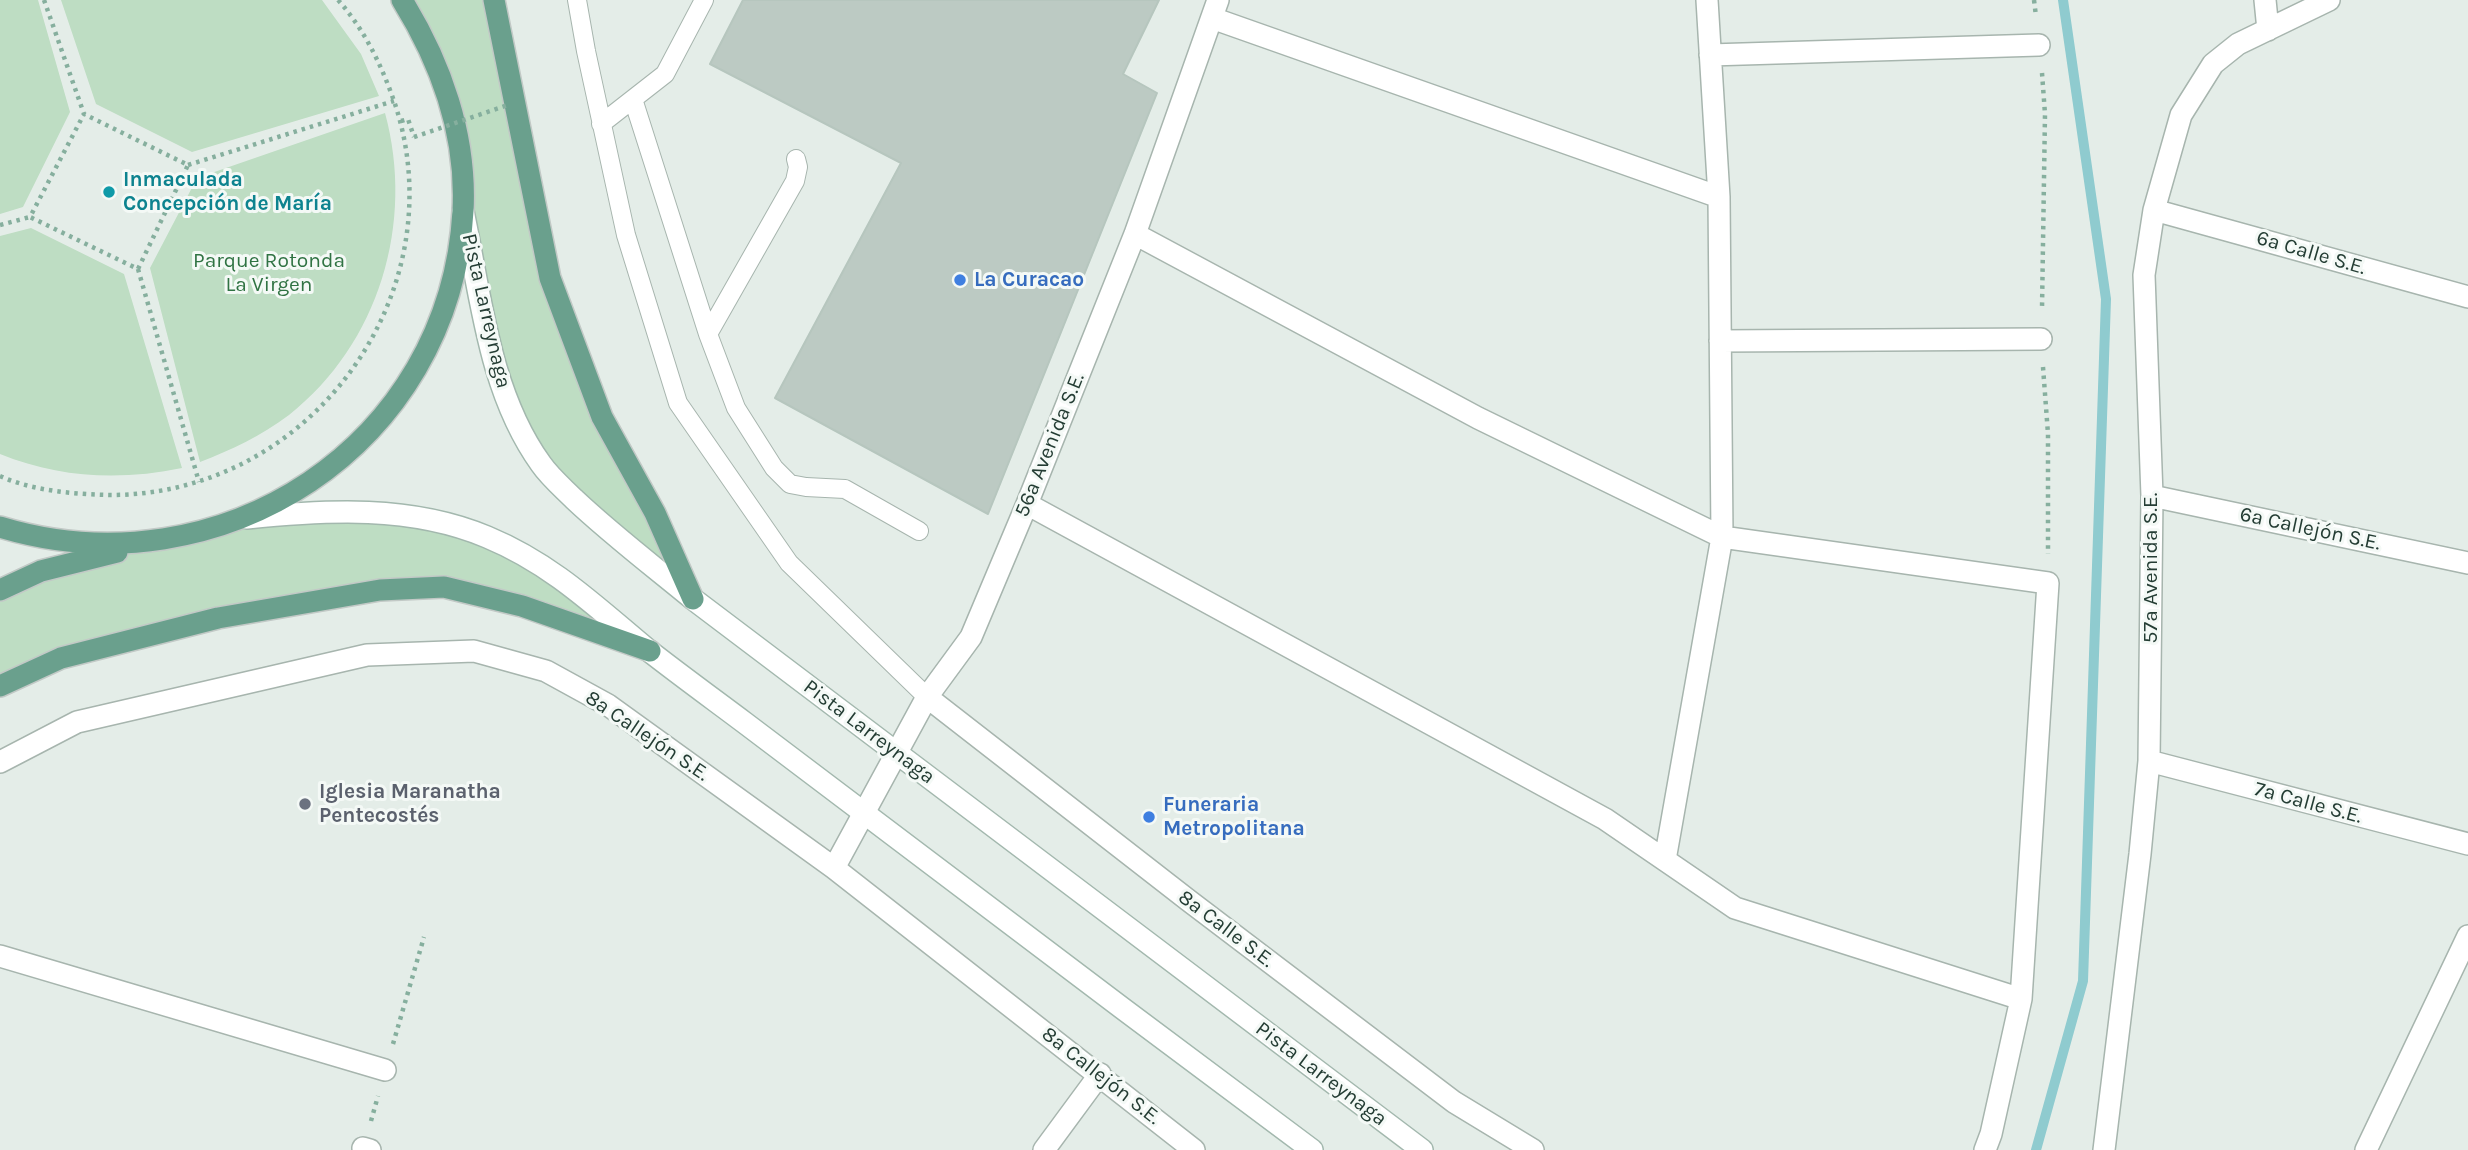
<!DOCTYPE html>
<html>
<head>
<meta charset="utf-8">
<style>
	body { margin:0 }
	canvas { display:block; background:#e4ede8 }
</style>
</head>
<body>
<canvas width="2468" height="1150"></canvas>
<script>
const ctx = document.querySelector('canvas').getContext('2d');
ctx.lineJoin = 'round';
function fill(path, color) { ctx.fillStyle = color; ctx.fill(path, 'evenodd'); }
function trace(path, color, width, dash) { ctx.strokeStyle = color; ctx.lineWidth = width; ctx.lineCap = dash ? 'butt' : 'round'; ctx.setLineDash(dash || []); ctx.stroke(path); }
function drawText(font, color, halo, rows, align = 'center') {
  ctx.font = font + ' Karla,sans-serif'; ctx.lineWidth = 6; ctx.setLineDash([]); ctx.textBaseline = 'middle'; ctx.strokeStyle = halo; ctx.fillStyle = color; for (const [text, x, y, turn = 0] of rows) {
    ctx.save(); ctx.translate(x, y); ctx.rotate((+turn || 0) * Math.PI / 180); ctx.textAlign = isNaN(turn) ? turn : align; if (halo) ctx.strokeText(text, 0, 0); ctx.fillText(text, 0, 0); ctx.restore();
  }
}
fill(new Path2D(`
	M0 0H38L70 112 23 207 0 214Z
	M61 0H322L361 54 379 96 192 152 96 104Z
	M413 0H494L550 278 693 599 591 515 510 408 461 176Z
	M385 113C415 223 379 344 289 415 261 436 231 450 200 462L150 268 197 178Z
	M31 228 124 274 182 468C120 481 59 478 0 454V236Z
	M300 513 486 536 650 651 444 587 218 618 0 686V590L59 565Z`), '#beddc3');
trace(new Path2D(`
	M2036 1150 2083 981 2106 299 2063 0`), '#8fcbcf', 10);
const building = new Path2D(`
	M743 0H1159L1123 74 1157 93 988 514 775 398 901 163 710 64Z`);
fill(building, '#bccac3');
trace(building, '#b6c6be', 2);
const lane = new Path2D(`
	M577 0 586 51 626 235 678 403 789 563 927 697
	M633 99 708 334 736 408 774 468 790 484 806 487 845 489 919 531
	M601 124 665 74 704 0
	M708 334 795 181 798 167 796 159`);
const street = new Path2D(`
	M2265 0 2268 30
	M1212 18 1719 197
	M1710 55 2039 45
	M2154 210 2468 297
	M1135 234 1478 418 1722 537 2048 583 2021 999 1991 1134 1985 1150
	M1720 341 2041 339
	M2152 496 2468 563
	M1027 504 1605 819 1735 908 2021 999
	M927 697 1188 900 1454 1102 1533 1150
	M2149 761 2468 844
	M0 762 77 722 367 655 474 651 546 671 608 705 834 868 1194 1150
	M1665 860 1722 537 1719 197 1707 0
	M834 868 927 697 971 637 1027 504 1135 234 1218 0
	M0 956 385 1070
	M363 1148 370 1150
	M1044 1150 1100 1074
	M2104 1150 2140 854 2149 761 2152 496 2144 275 2154 210 2181 115 2213 64 2238 44 2329 0
	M2366 1150 2468 936`);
const secondary = new Path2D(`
	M463 211C481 296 489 392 541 464 550 477 563 488 574 499 611 534 653 566 693 599L1422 1150
	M247 518C327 510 411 505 487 537 552 564 595 606 648 650 680 675 713 699 745 723 934 866 1122 1009 1312 1150`);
const primary = new Path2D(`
	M494 0 550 278 602 417 655 513 693 599
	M0 527C221 594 450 445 463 211 467 136 441 63 402 0
	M0 590 41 571 117 552
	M0 686 61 658 218 618 380 590 444 587 522 606 650 651`);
trace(lane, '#a7b5ae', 20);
trace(street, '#a7b5ae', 24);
trace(secondary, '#a3b8ae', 24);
trace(primary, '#c2c9c6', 24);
trace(new Path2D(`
	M44 0 84 114 188 165 138 269 30 217 84 114
	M2034 0 2036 16
	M2042 73 2045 114 2042 309
	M401 121 408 119 414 137
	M188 165 394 101
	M0 225 30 217
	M138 269 199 482
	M2043 367 2048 434V554
	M0 476C33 491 73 494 109 495 311 496 459 292 394 101 381 64 364 29 338 0
	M393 1044 424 937
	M371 1121 378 1096`), '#86af9e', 4.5, [3.5, 5]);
trace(lane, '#fff', 18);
trace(street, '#fff', 21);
trace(secondary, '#fff', 21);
trace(primary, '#6aa08d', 21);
trace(new Path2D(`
	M414 137 508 105`), '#86af9e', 4.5, [3.5, 5]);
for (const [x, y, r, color] of [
	[109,192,7,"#0f9aa8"],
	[960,280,7,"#3f7fe0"],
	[305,804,7,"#6b7280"],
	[1149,817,7,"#3f7fe0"]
]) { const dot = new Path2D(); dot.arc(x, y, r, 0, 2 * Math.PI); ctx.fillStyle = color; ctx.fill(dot); trace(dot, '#f4f9f6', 2.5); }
drawText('bold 21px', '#0d838f', '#f4f9f6', [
	["Inmaculada",123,180],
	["Concepción de María",123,204]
], 'left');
drawText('21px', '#243d34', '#f4f9f6', [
	["6a Calle S.E.",2311,253,16],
	["Pista Larreynaga",486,311,77],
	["56a Avenida S.E.",1050,445,-68],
	["6a Callejón S.E.",2310,529,12],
	["57a Avenida S.E.",2151,568,-90],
	["Pista Larreynaga",869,732,37],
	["8a Callejón S.E.",647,736,34],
	["7a Calle S.E.",2308,803,15],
	["8a Calle S.E.",1226,929,37],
	["Pista Larreynaga",1321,1074,37],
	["8a Callejón S.E.",1101,1076,38]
]);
drawText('21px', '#307343', '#f4f9f6', [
	["Parque Rotonda",269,261],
	["La Virgen",269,285]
]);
drawText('bold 21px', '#366cbe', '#f4f9f6', [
	["La Curacao",974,280],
	["Funeraria",1163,805],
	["Metropolitana",1163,829]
], 'left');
drawText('bold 21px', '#5b616d', '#f4f9f6', [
	["Iglesia Maranatha",319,792],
	["Pentecostés",319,816]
], 'left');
</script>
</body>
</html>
